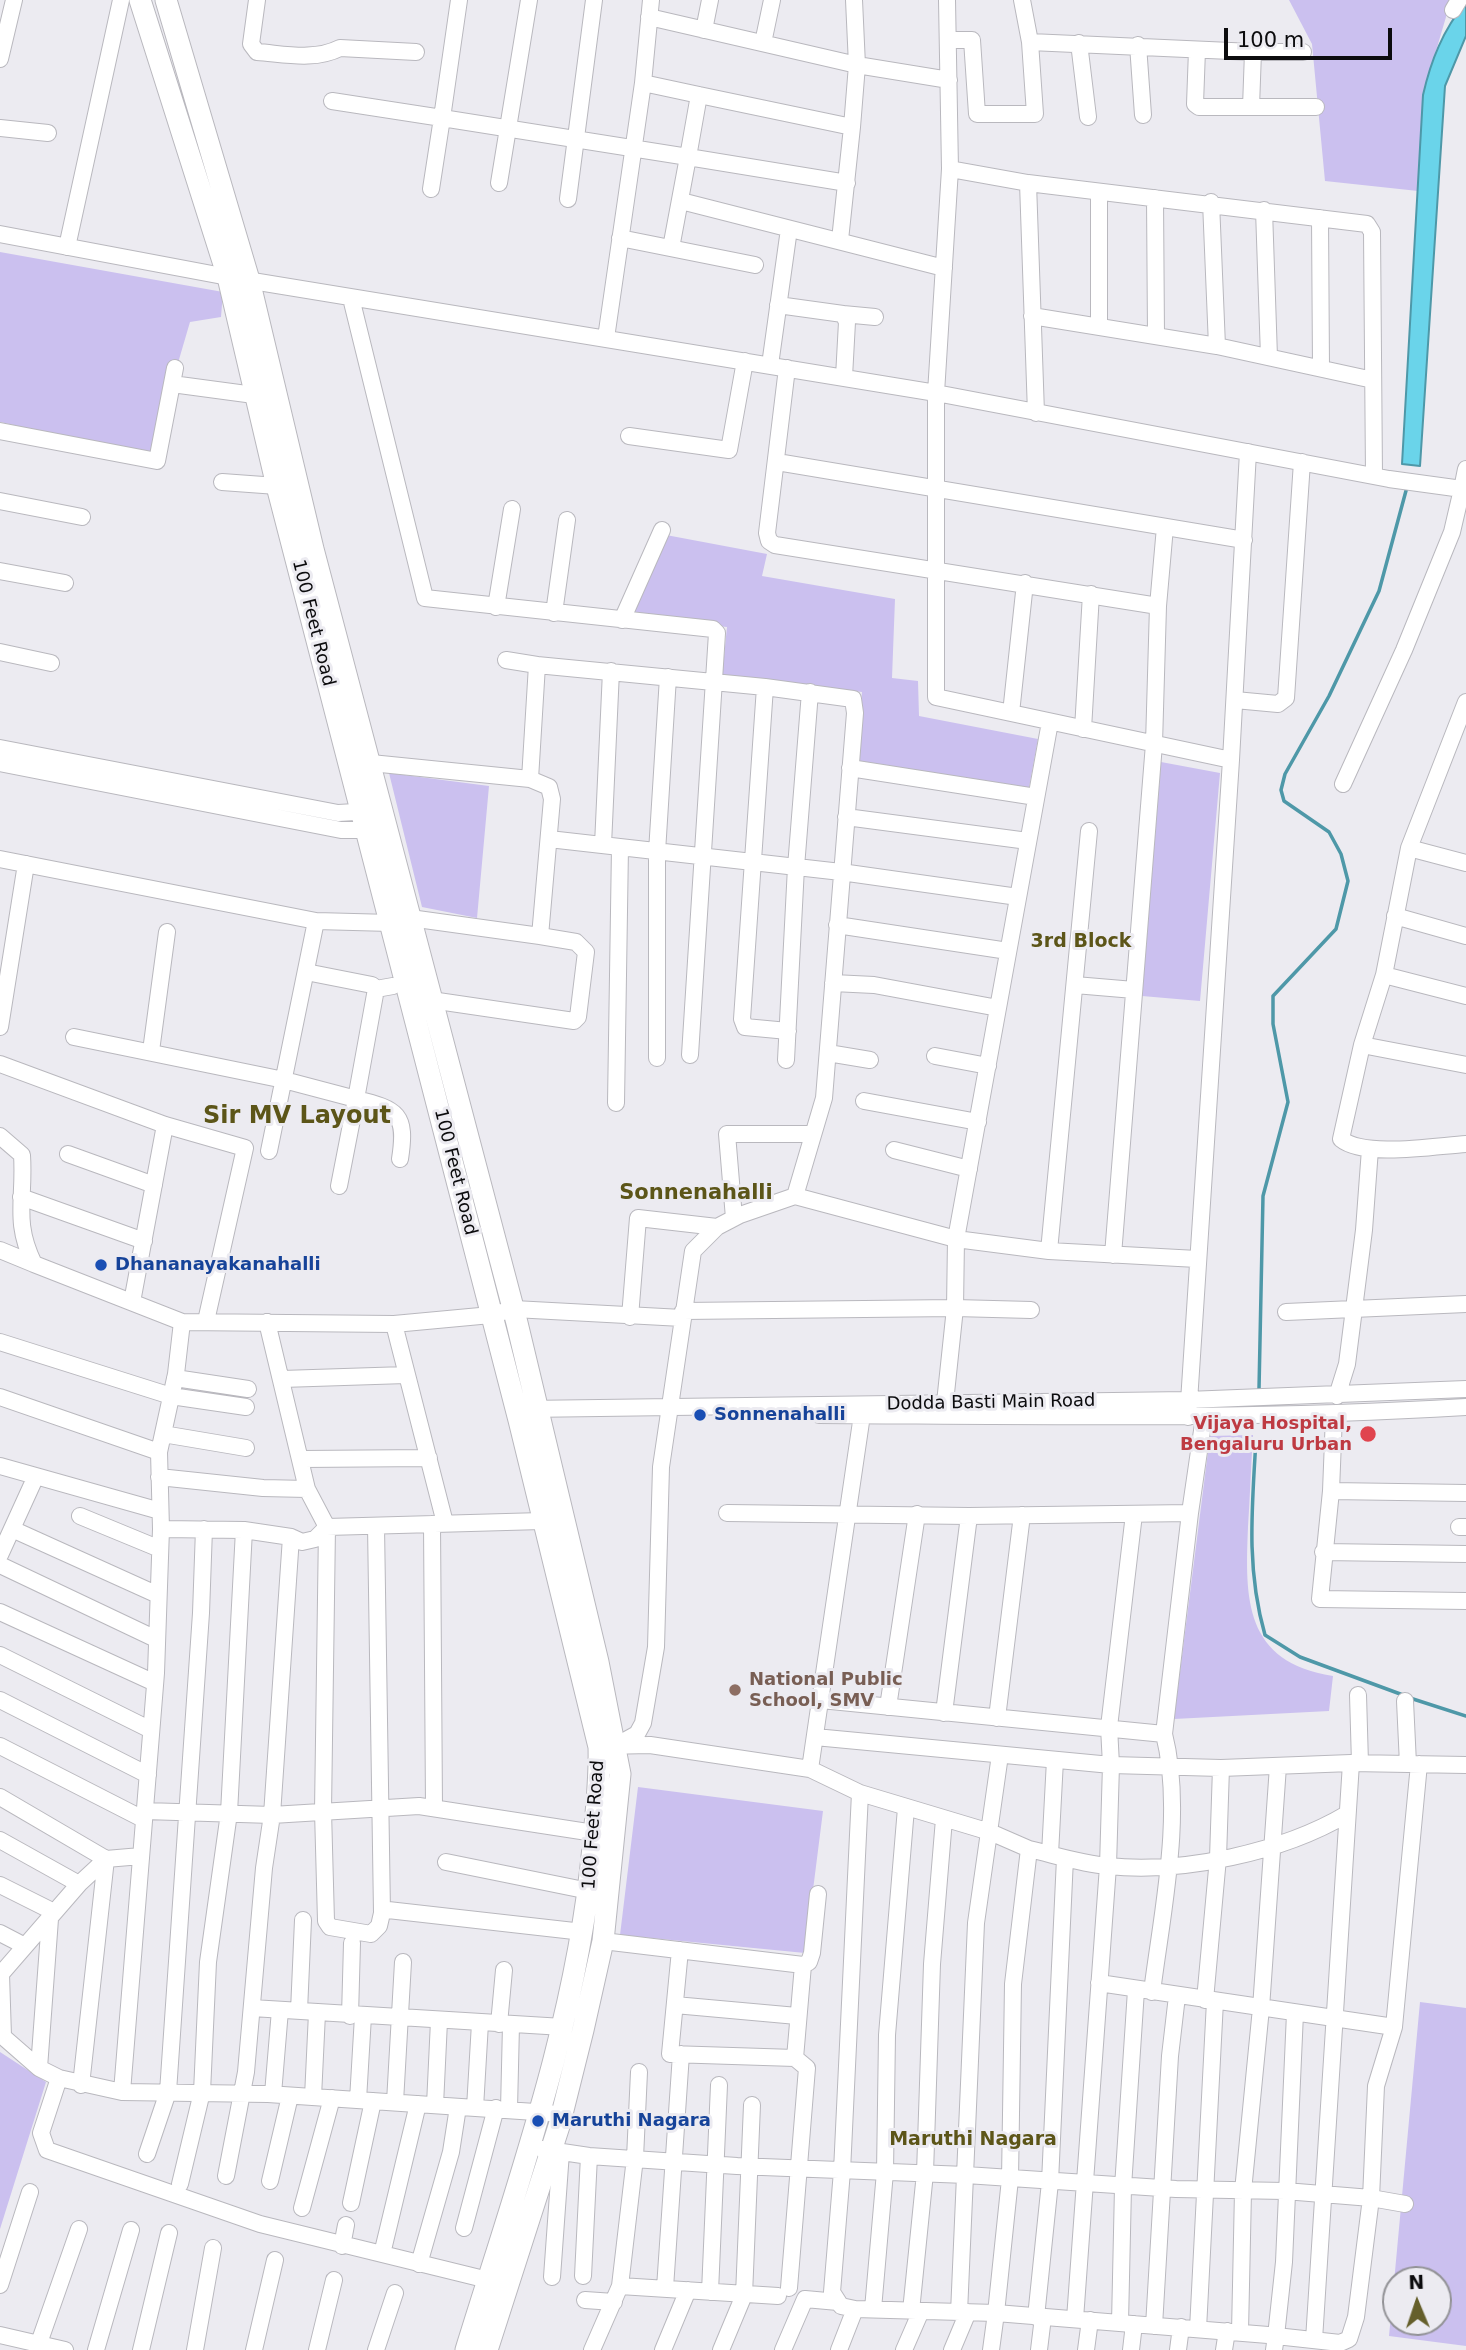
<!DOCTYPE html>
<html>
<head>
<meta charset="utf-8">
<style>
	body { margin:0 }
	#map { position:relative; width:1466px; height:2350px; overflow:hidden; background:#ecebf1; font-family:"DejaVu Sans",sans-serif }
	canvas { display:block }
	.north { position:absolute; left:1382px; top:2266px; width:70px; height:70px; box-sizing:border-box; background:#ecebf1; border:2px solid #929296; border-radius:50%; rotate:358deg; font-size:19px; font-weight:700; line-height:28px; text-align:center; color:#0c0c0e }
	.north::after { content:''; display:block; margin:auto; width:24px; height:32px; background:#655f2b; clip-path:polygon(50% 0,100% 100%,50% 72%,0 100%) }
	.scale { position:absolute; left:1224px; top:28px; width:168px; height:32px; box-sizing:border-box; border:4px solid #0c0c0e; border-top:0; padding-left:9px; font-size:21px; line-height:24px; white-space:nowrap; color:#0c0c0e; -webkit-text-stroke:5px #ecebf1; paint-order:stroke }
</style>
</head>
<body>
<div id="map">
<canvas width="1466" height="2350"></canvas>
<div class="north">N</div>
<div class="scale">100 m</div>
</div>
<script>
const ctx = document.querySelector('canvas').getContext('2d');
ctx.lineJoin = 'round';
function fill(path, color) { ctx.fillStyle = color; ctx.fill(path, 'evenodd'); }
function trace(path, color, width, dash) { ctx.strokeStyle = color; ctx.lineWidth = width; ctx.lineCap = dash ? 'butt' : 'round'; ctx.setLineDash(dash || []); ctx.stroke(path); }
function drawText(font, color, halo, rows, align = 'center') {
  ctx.font = font + ' "DejaVu Sans",sans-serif'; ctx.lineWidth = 6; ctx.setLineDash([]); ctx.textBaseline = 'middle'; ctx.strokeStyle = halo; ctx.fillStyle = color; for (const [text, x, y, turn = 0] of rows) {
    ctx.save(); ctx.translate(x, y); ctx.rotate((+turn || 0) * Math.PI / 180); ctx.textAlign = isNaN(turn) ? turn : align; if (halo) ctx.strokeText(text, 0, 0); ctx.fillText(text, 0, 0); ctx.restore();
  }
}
fill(new Path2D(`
	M1289 0H1451L1423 95 1418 191 1325 181 1312 44Z
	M0 252 223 292 221 317 190 322 151 455 0 422Z
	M666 535 767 554 762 576 895 599 892 678 918 681 919 716 1038 739 1029 788 858 766 862 692 722 676 727 627 629 617Z
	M1161 762 1220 773 1200 1001 1142 996Z
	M389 773 489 786 477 918 422 907Z
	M1253 1435C1251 1466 1250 1496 1248 1527 1245 1599 1244 1662 1333 1676L1329 1711 1174 1719 1210 1436Z
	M638 1787 823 1811 805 1953 620 1935Z
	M1420 2002 1466 2008V2346L1389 2336ZM1396 2280H1438V2322H1396Z
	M0 2052 46 2082 0 2229Z`), '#cbc0ef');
const water = new Path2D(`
	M1466 2V36L1445 86 1420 466 1402 464 1423 95C1431 60 1443 30 1466 2Z`);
fill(water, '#6ad4ea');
trace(water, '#4e98a8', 2);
trace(new Path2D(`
	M1259 1389 1263 1196 1288 1102 1273 1024V996L1336 929 1348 881 1341 854 1329 832 1284 801 1281 790 1285 774 1329 696 1379 591 1407 487
	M1256 1440C1252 1508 1246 1569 1265 1635L1300 1657 1403 1695
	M1410 1698 1466 1716`), '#4e98a8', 3.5);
const minor = new Path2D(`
	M257 0 251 44 257 52C285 54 314 61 340 48L416 52
	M459 0 442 118 688 157 699 95 852 127 857 65 949 80
	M947 0 950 169 936 393 1389 479 1462 489 1466 469
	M1453 10 1459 0
	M649 17 857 65 854 0
	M704 30 710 0
	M948 40H972L977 114H1035L1030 42 1022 0
	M1030 42 1253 52 1251 107
	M763 43 772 0
	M1079 43 1088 117
	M1138 45 1143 115
	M1197 50 1195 104 1199 107H1316
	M1253 52H1303
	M0 59 14 0
	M643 83 699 95
	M332 101 442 118 431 189
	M0 128 48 133
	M950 169 1028 183 1367 224 1372 232 1374 476
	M499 183 529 0
	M1028 183 1036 413
	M1155 198 1156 336
	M568 199 594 0
	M681 201 944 268
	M1211 202 1217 346
	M1264 210 1269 357
	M1320 218 1321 368
	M0 234 228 277 936 393V697L1231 760
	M620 238 755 265
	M840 240 852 127
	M67 247 121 0
	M671 248 688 157 847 183
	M351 298 425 598 713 629 717 633 690 1055
	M778 305 843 314 847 322 844 377
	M843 314 875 317
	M1032 316 1217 346 1373 380
	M1099 324V192
	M606 338 643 83 651 0
	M770 365 789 229
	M787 368 767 533 769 541 775 545 1158 606
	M172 384 254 395
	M0 431 157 461 175 368
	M629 436 729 450 745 361
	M777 462 1244 540
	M222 482 277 486
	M0 501 82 517
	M0 571 65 583
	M496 607 512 509
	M554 613 567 520
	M622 620 662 530
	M0 652 51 663
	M506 660 537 665
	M765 687 742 1019 745 1027 788 1031
	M1235 700 1278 704 1286 698 1302 462
	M1466 702 1409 848 1384 975 1362 1045 1341 1139C1364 1158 1435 1146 1466 1144
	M1011 713 1025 583
	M1083 729 1091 594
	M0 748 338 813 373 811
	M0 763 341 830H374
	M371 763 530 779 549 787 552 799 540 936 410 918
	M850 768 1036 797
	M530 779 537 665 765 687 853 699 855 713 824 1098 795 1196
	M1343 784 1404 650 1452 532 1462 489 1466 490
	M846 817 1028 841
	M549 839 841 872 1018 897
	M603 845 611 671
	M1409 848 1466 863
	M0 859 316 921 391 923
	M1395 916 1466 936
	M837 925 1008 951
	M306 972 372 985 376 989 356 1099C398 1109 407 1114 400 1159
	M1384 975 1466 996
	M833 983 874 985 998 1008
	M1075 985 1134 990
	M376 989 393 986
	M431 1000 574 1021 578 1017 586 952 576 942 540 936
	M0 1027 26 864
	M74 1037 284 1080 356 1099 339 1186
	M1362 1045 1466 1065
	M151 1051 167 932
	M828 1053 870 1060
	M935 1056 988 1066
	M657 1058V852L668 677
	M786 1060 796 867 810 692
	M0 1064 165 1125 245 1148 206 1321
	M864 1101 978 1122
	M616 1103 620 847
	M0 1136 22 1155C25 1200 13 1221 34 1264L182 1322 394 1324 491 1315 514 1309 682 1318
	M894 1150 969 1169
	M269 1151 316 921
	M68 1154 154 1185
	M21 1197 144 1241
	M734 1218 727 1134H813
	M0 1250 34 1264
	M1049 1251 1089 831
	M1113 1255 1154 744 1158 606 1165 527
	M132 1302 165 1125
	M683 1311 955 1308 1031 1310
	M1286 1312 1466 1304
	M630 1317 638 1218 717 1227
	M267 1322 307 1489 327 1527 323 1811 326 1921 330 1927 371 1934 379 1926 382 1913 388 1910 583 1932
	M394 1324 445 1523
	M0 1342 171 1396 246 1407
	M175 1378 248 1389
	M282 1379 406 1375
	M1337 1396 1347 1364 1364 1230 1370 1149
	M0 1397 159 1452
	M526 1409 1187 1400 1466 1389
	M944 1412 955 1308 956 1239 1049 1251 1197 1259
	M819 1415C1035 1416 1251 1420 1466 1407
	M1334 1415 1331 1491 1320 1599 1466 1601
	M1188 1417 1231 760 1248 452
	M163 1434 246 1448
	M302 1459 429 1458
	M0 1466 160 1511
	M159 1477 263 1488 307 1489
	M1331 1491 1466 1493
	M727 1513 969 1516 1190 1513 1164 1734 821 1700
	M1190 1513 1204 1417
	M80 1516 160 1549
	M432 1524 434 1807
	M376 1526 382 1913
	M1459 1527H1466
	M12 1529 158 1595
	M161 1529 244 1530 291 1537 302 1542 315 1539 327 1527 542 1521
	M1323 1552 1466 1554
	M0 1555 36 1476
	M0 1565 156 1639
	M0 1612 155 1683
	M0 1655 151 1730
	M1358 1695 1360 1763
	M0 1700 148 1775
	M1405 1701 1408 1764
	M888 1707 917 1514
	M944 1713 969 1516
	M997 1718 1022 1515
	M815 1737 1111 1765 1221 1768 1351 1763
	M617 1745 637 1734 643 1723 656 1647 661 1467 693 1251 717 1227 740 1215 795 1196 956 1239 1050 722
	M0 1746 143 1819
	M604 1746 650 1745 810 1769 860 1793 990 1832 1029 1849 1013 1984 1010 2179 996 2313 855 2309 841 2306 832 2292 842 2171 860 1793
	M810 1769 862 1415
	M0 1797 106 1859 81 2085
	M145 1811 272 1815 419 1806 594 1833
	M0 1840 79 1884
	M1029 1849C1055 1855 1082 1864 1108 1866 1182 1874 1283 1852 1347 1814
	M1050 1854 1055 1760
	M446 1862 589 1891
	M0 1885 54 1912
	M0 1933 25 1946
	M603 1941 803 1965 795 2058 807 2068 789 2288
	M680 1950 670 2054 795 2058
	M803 1965 809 1962 812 1953 818 1894
	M1 1974 3 2036
	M0 1975 79 1884 106 1859 141 1856
	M1099 1983 1394 2027
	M1152 1992C1162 1912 1184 1813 1164 1734
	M1205 2000 1218 1858 1221 1768
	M675 2005 797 2016
	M252 2008 563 2027
	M299 2011 303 1920
	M1295 2013 1284 2262 1276 2336 1340 2343 1349 2339 1356 2317 1371 2198 1405 2204
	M350 2016 352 1943
	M499 2024 504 1970
	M0 2034 39 2068 59 2078 122 2092 268 2094 550 2113
	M39 2068 50 1919
	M59 2078 41 2133 47 2150 260 2224 488 2280
	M122 2092 156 1673 161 1529 159 1452 176 1374 182 1322
	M273 2094 280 2010
	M313 2097 317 2013
	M358 2100 363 2016
	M395 2102 403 1962
	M435 2105 439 2021
	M475 2108 480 2023
	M509 2109 511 2025
	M542 2149 589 2156 737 2166 966 2175 1176 2189 1285 2191 1371 2198 1376 2086 1394 2027 1419 1764
	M147 2154 168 2092 201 1613 204 1529
	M226 2176 246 2072 264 1868 272 1815 291 1537
	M270 2181 290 2096
	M180 2184 202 2092 208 1962 229 1813 244 1530
	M351 2203 373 2101
	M302 2208 332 2098
	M464 2228 496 2108
	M342 2246 346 2225
	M382 2254 418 2104
	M419 2264 451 2152 458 2107
	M583 2276 589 2156
	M552 2277 561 2152
	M0 2285 30 2192
	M620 2286 778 2296
	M665 2288 681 2054
	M710 2292 719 2085
	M585 2300 614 2302
	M873 2309 885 2172 887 2035 906 1808
	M911 2311 925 2173 932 1964 944 1819
	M959 2313 976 1923 1000 1755
	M1036 2317 1050 2182 1065 1858
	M1075 2319 1108 1866 1111 1765 1109 1727 1134 1514
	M1120 2323 1123 2187 1136 1990
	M1154 2326 1170 2056 1177 1996
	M1198 2329 1215 2001
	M1240 2332 1243 2191 1261 2008 1278 1766
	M0 2335 65 2350
	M1314 2340 1351 1763 1466 1765
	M39 2343 79 2229
	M96 2350 131 2230
	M141 2350 169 2233
	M195 2350 213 2248
	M254 2350 275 2260
	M317 2350 334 2280
	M376 2350 395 2293
	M592 2350 620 2286 635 2158 639 2072
	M663 2350 688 2290
	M721 2350 744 2295 752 2105
	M783 2350 805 2299 838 2302
	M839 2350 855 2309
	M904 2350 921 2311
	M952 2350 968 2312
	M991 2350 996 2313 1268 2335 1276 2336 1274 2350
	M1039 2350 1043 2317
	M1086 2350 1090 2320
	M1131 2350 1134 2324
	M1178 2350 1181 2327
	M1224 2350 1227 2331`);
const major = new Path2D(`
	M140 0 228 277 277 486 519 1420 599 1747C600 1780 596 1813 593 1847 577 2020 517 2185 466 2350
	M166 0 249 280 313 549 517 1323 598 1662 620 1774 603 1941 583 2030 559 2126 487 2350`);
trace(minor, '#b9b8be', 18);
trace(major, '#b9b8be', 23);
trace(minor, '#fff', 16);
trace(major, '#fff', 21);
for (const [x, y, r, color] of [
	[101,1265,7,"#1a4fb4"],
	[700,1415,7,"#1a4fb4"],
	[1368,1434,9,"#e0444e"],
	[735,1690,7,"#8d6e63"],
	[538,2121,7,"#1a4fb4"]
]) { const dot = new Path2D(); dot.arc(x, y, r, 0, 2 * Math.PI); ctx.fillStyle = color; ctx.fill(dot); trace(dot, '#ecebf1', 2.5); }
drawText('18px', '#0c0c0e', '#ecebf1', [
	["100 Feet Road",313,623,76],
	["100 Feet Road",455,1172,76],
	["Dodda Basti Main Road",991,1403,-1],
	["100 Feet Road",594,1825,-86]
]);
drawText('bold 18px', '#164399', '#ecebf1', [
	["Dhananayakanahalli",115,1265],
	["Sonnenahalli",714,1415],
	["Maruthi Nagara",552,2121]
], 'left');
drawText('bold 18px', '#be3a42', '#ecebf1', [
	["Vijaya Hospital,",1352,1424],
	["Bengaluru Urban",1352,1445]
], 'right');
drawText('bold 18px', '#785e54', '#ecebf1', [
	["National Public",749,1680],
	["School, SMV",749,1701]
], 'left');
drawText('bold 19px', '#5c5518', '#ecebf1', [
	["3rd Block",1081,942],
	["Maruthi Nagara",973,2140]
]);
drawText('bold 21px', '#5c5518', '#ecebf1', [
	["Sonnenahalli",696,1194]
]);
drawText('bold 24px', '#5c5518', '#ecebf1', [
	["Sir MV Layout",297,1117]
]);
</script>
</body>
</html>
